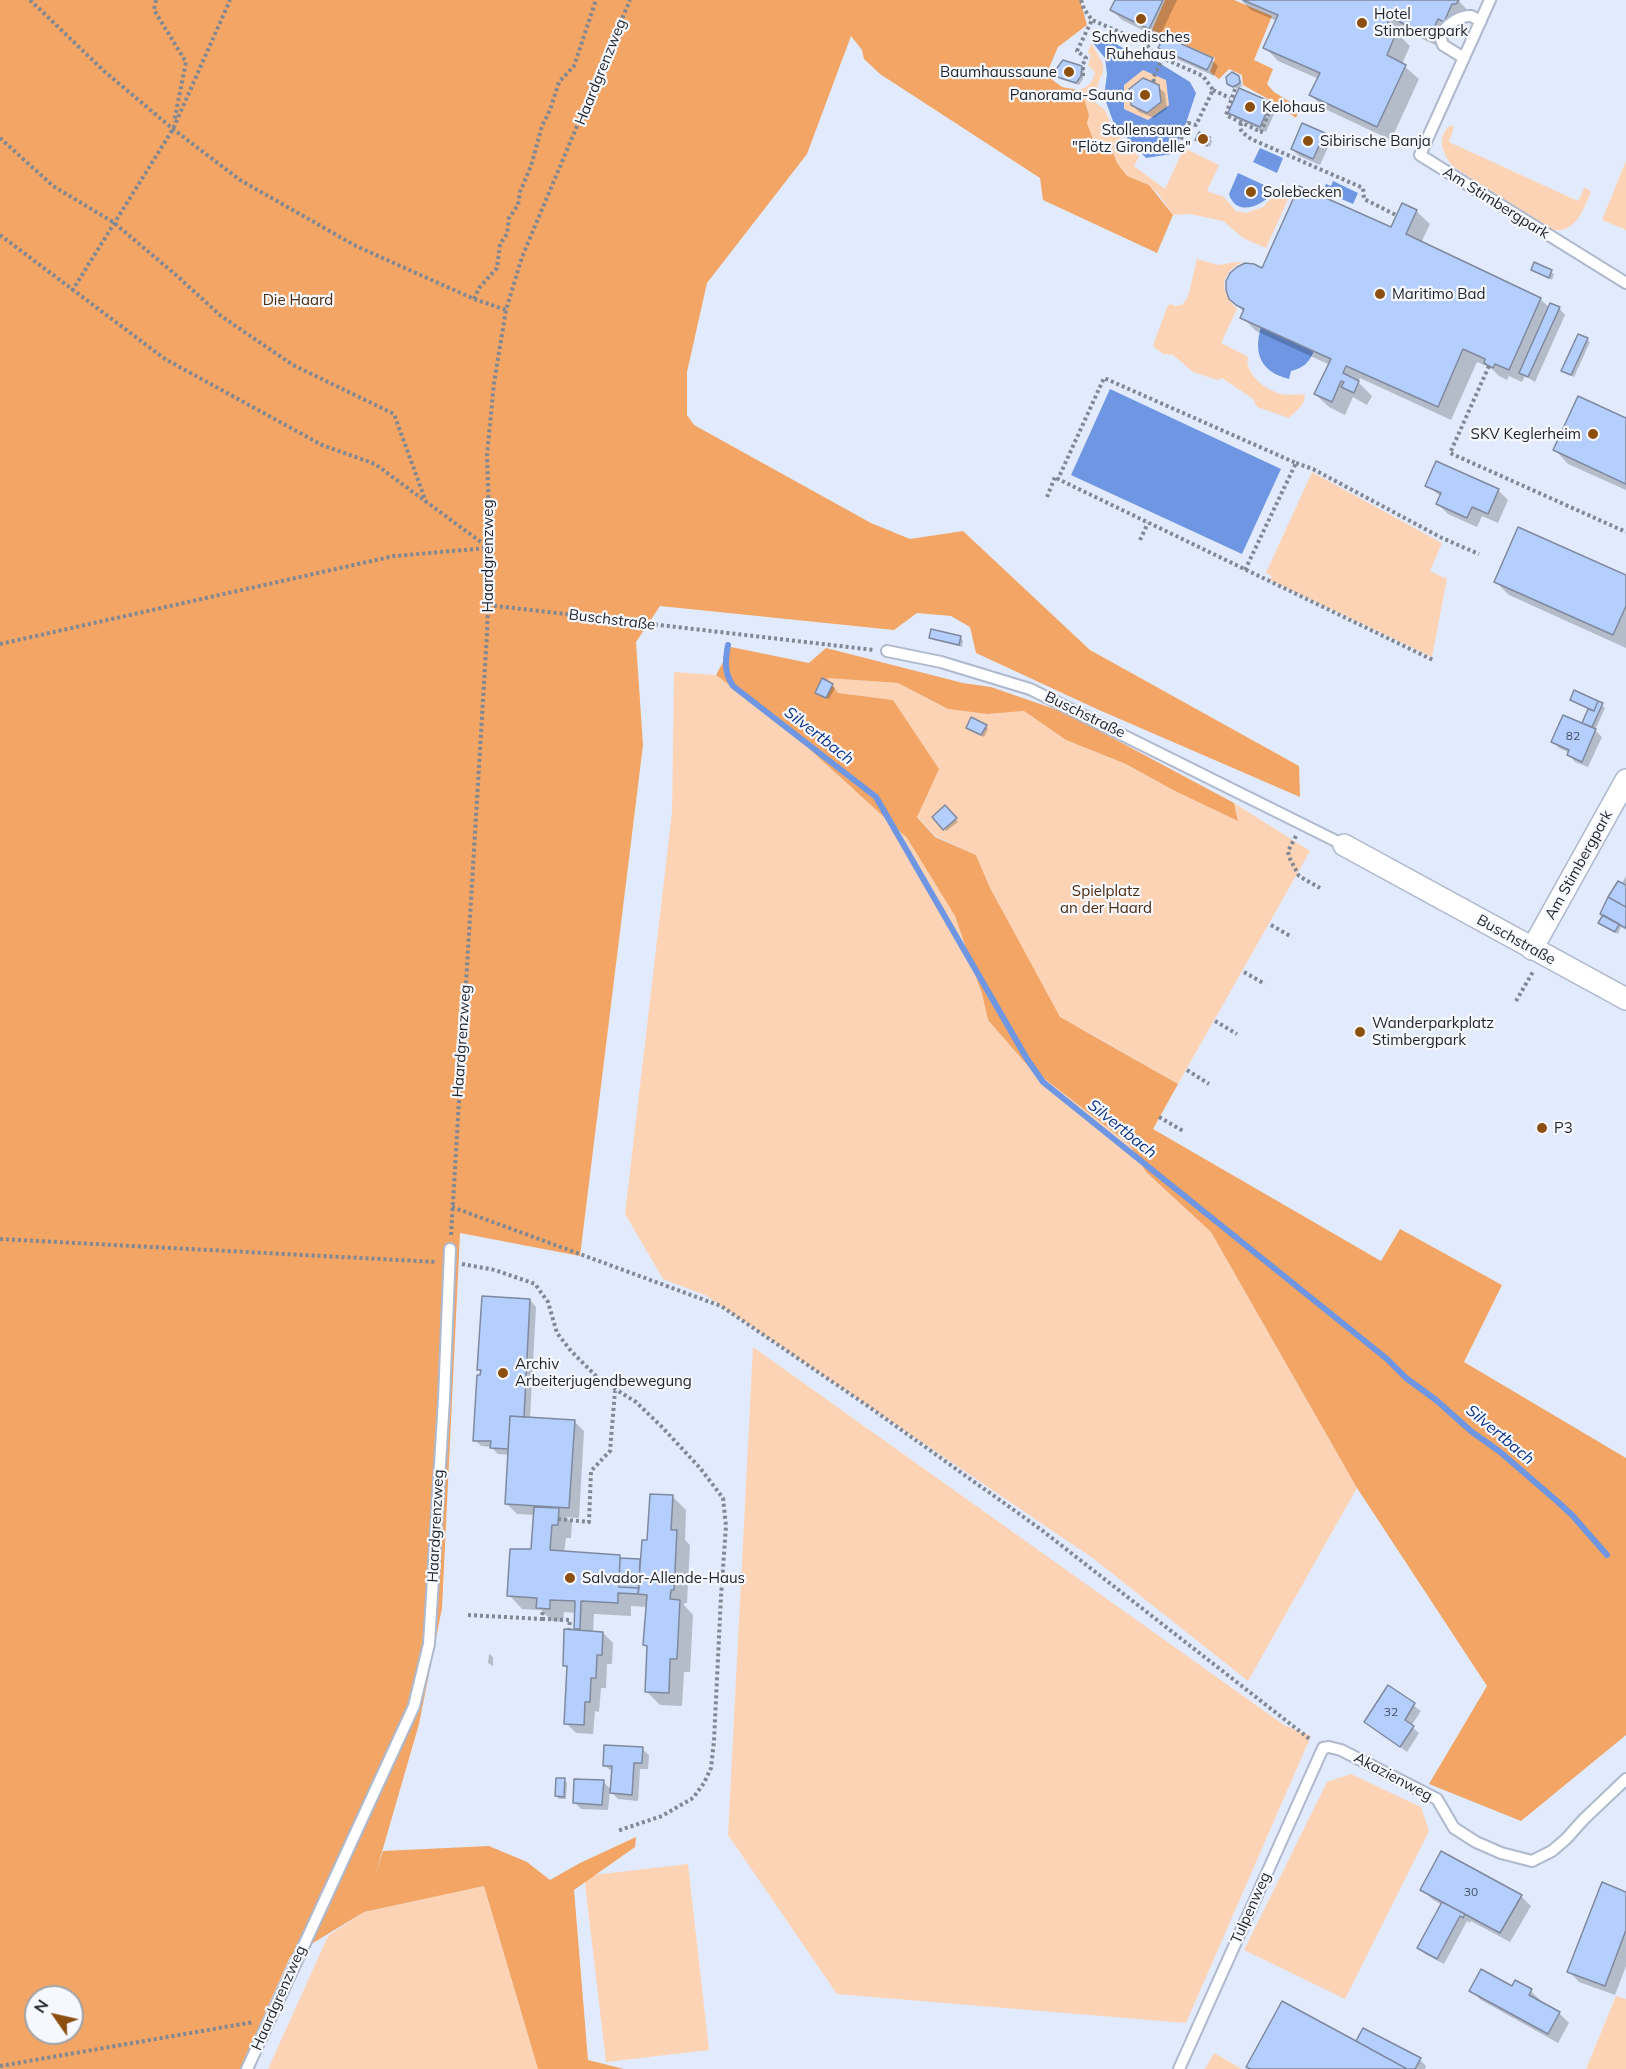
<!DOCTYPE html>
<html>
<head>
<meta charset="utf-8">
<style>
	body { margin:0 }
	#map { position:relative; width:1626px; height:2069px; overflow:hidden; background:#e2ebfd; font-family:Mulish,sans-serif }
	canvas { display:block }
	.north { position:absolute; left:24px; top:1985px; width:60px; height:60px; box-sizing:border-box; background:#f6f8fd; border:2px solid #a0a3a9; border-radius:50%; rotate:304deg; font-size:16px; font-weight:700; line-height:24px; text-align:center; color:#1e232a }
	.north::after { content:''; display:block; margin:auto; width:21px; height:27px; background:#8c4f10; clip-path:polygon(50% 0,100% 100%,50% 72%,0 100%) }
</style>
</head>
<body>
<div id="map">
<canvas width="1626" height="2069"></canvas>
<div class="north">N</div>
</div>
<script>
const ctx = document.querySelector('canvas').getContext('2d');
ctx.lineJoin = 'round';
function fill(path, color) { ctx.fillStyle = color; ctx.fill(path, 'evenodd'); }
function trace(path, color, width, dash) { ctx.strokeStyle = color; ctx.lineWidth = width; ctx.lineCap = dash ? 'butt' : 'round'; ctx.setLineDash(dash || []); ctx.stroke(path); }
function drawText(font, color, halo, rows, align = 'center') {
  ctx.font = font + ' Mulish,sans-serif'; ctx.lineWidth = 4.5; ctx.setLineDash([]); ctx.textBaseline = 'middle'; ctx.strokeStyle = halo; ctx.fillStyle = color; for (const [text, x, y, turn = 0] of rows) {
    ctx.save(); ctx.translate(x, y); ctx.rotate((+turn || 0) * Math.PI / 180); ctx.textAlign = isNaN(turn) ? turn : align; if (halo) ctx.strokeText(text, 0, 0); ctx.fillText(text, 0, 0); ctx.restore();
  }
}
fill(new Path2D(`
	M1091 43 1103 64V73C1097 81 1096 94 1096 103L1105 110 1112 127 1139 157 1134 166 1165 189 1184 148 1219 165 1207 191 1224 197 1236 211 1246 213 1263 207 1279 190 1290 195 1266 248 1243 238 1223 221 1190 214 1173 215 1159 195 1149 185 1127 176 1117 163 1112 150 1094 142 1087 122 1089 115 1085 102 1078 90C1089 87 1092 83 1095 72L1088 65 1091 56 1088 52Z
	M1143 70 1166 80 1169 106 1148 120 1124 109V85Z
	M1451 125 1454 127 1449 142 1578 201 1585 187 1591 192C1583 209 1577 233 1553 230L1455 168C1443 158 1435 136 1451 125Z
	M1626 161V230L1602 220Z
	M1197 259 1218 265 1243 261C1219 275 1219 290 1237 309L1221 343 1247 356 1249 361H1247C1249 377 1266 390 1281 394 1289 396 1297 393 1305 395 1305 406 1295 411 1289 418L1257 407 1253 399 1222 378 1217 380 1193 372 1173 355 1163 354 1153 346 1167 307 1170 304 1175 306 1182 305 1188 297Z
	M1312 472 1442 543 1430 571 1447 579 1432 657 1270 580 1272 576 1266 573Z
	M674 672 716 675 794 735 907 838 955 916 982 994 988 1020 1028 1066 1129 1144 1146 1172 1211 1232 1357 1488 1248 1681 1094 1559 705 1295 663 1279 625 1214 672 812Z
	M827 678 898 683 948 709 987 714 1024 711 1066 740 1126 764 1173 790 1238 820 1234 803 1310 851 1178 1084 1084 1030 1068 1041 990 888 976 855 935 836 917 816 893 700 838 693Z
	M753 1347 1284 1725 1311 1736 1186 2023 837 1994 728 1835Z
	M1351 1774 1421 1807 1429 1831 1345 1999 1244 1950 1327 1782Z
	M688 1864 709 2050 606 2062 584 1876Z
	M484 1886 538 2069H268L328 1936 364 1912Z
	M1616 1996 1626 1999V2069H1586Z
	M1214 2053 1242 2069H1205Z`), '#fcd4b5');
fill(new Path2D(`
	M0 0H1080L1087 25 1058 47 1046 75 1062 87 1078 90 1085 102 1089 115 1087 123 1094 142 1112 150 1117 163 1127 176 1149 185 1173 215 1157 253 1043 200 1040 178 880 74 864 59 862 50 851 36 807 154 707 283 687 372V415L694 425 871 523 910 539 963 531 1090 650 1299 766 1300 797 1099 710 976 653 970 627 951 616 917 613 894 630 660 606 636 642 643 745 580 1256 460 1233 442 1608 419 1724 375 1876 383 1851 489 1846 527 1862 550 1880 580 1863 636 1837 635 1847 574 1890 588 2060 624 2069H538L484 1886 364 1912 290 1957 240 2069H0ZM36 1997H72V2033H36Z
	M1165 0H1234L1272 16 1254 60 1273 69 1267 84 1274 92 1300 108 1296 118 1270 100 1243 85 1242 75 1229 69 1219 79 1210 72 1215 58 1152 30Z
	M731 647 809 663 826 648 963 683 991 687 1066 713 1234 803 1238 821 1173 790 1126 764 1066 740 1024 711 987 714 948 709 898 683 827 678 838 693 893 700 939 769 917 817 935 837 976 855 990 888 1060 1017 1178 1084 1153 1129 1381 1261 1400 1229 1502 1285 1464 1362 1626 1458V1735L1521 1821 1429 1784 1487 1686 1357 1488 1211 1232 1146 1172 1129 1144 1028 1066 988 1020 982 994 955 916 907 838 794 735 716 675Z`), '#f2a564');
fill(new Path2D(`
	M1103 36 1136 56H1148L1190 82 1196 93 1185 126 1172 154 1146 158 1114 124 1104 96 1107 74 1105 58 1093 43ZM1143 70 1166 80 1169 105 1148 120 1124 109V85Z
	M1260 148 1283 158 1277 173 1253 162Z
	M1238 173 1275 190C1264 206 1236 218 1229 194Z
	M1333 181 1358 193 1353 204 1323 191 1326 184 1331 186Z
	M1261 327 1314 351C1309 363 1303 368 1291 371L1289 379C1261 372 1253 354 1261 327Z
	M1110 389 1281 469 1242 554 1071 475Z`), '#6e96e3');
fill(new Path2D(`
	M1116 0H1177L1159 38 1122 20 1112 10Z
	M1241 0H1458L1471 14 1465 17 1458 34 1452 32 1444 49 1403 30 1401 37 1410 46 1402 64 1419 79 1391 140 1325 109 1311 95 1319 79 1278 61 1265 47 1277 21 1251 10Z
	M1160 48 1212 60 1218 66 1214 76 1166 54Z
	M1081 67 1084 70 1083 79 1079 85 1061 79 1058 76Z
	M1238 77 1241 80 1242 86 1237 89 1228 83Z
	M1158 87 1165 93 1167 109 1154 118 1139 112 1132 105Z
	M1270 103 1276 110 1266 132 1237 119 1230 112Z
	M1324 134 1331 141 1320 165 1299 156 1292 149Z
	M1210 138 1212 141 1210 147 1197 140Z
	M1416 211 1430 224 1421 243 1540 299 1550 308H1559L1565 315 1535 382 1525 376 1522 382 1509 376 1507 380 1499 376 1491 368 1477 362 1451 420 1360 378 1358 382 1372 396 1367 405 1353 397 1345 415 1329 407 1315 394 1330 365 1256 331 1242 317 1244 312 1230 298 1263 270 1391 229Z
	M1532 270 1551 272 1554 274 1552 280Z
	M1587 340 1590 342 1574 377 1566 373 1563 371Z
	M1626 420V490L1568 464 1555 450Z
	M1427 485 1498 490 1508 500 1498 523 1482 516 1477 527 1448 514 1438 504 1441 497Z
	M1626 577V648L1509 595 1496 582Z
	M960 637 963 640 962 647 934 640 931 638Z
	M832 685 835 688 829 699 820 695Z
	M1571 700 1602 705 1605 708 1595 730 1602 737 1588 767 1575 762 1569 755 1570 753 1559 748 1553 741 1589 728 1584 723 1590 710Z
	M986 726 988 729 984 737 968 728Z
	M945 807 958 822 946 831 934 817Z
	M1626 876V930L1621 927 1618 934 1600 923Z
	M530 1300 536 1307 530 1418 574 1421 584 1431 579 1518 566 1517 572 1523 571 1538H566L564 1553 619 1556 622 1559 639 1561 642 1563 649 1542 672 1496 686 1510 685 1540 690 1545 687 1603H684V1605L693 1615 690 1672H684L682 1706 660 1705 646 1691 648 1649 645 1645 648 1607 631 1606V1616L594 1614 593 1633H603L613 1643 612 1664H607L606 1688H601L599 1712 595 1711 593 1734 576 1733 566 1723 568 1669 564 1665 578 1631 575 1629 576 1613 564 1612 563 1622 552 1621 541 1610 522 1609 509 1595 532 1551 535 1515 517 1514 507 1504 510 1455 498 1454 491 1447 481 1446 475 1440 482 1373 479 1370Z
	M489 1654 493 1657V1666L488 1663Z
	M1389 1687 1421 1711 1411 1726 1419 1733 1407 1752 1366 1722Z
	M642 1749 649 1755 648 1769H640L638 1801 618 1799 610 1791 608 1810 581 1809 574 1802 603 1782 612 1790 613 1772 605 1766Z
	M565 1780 567 1783 566 1799H559L556 1796Z
	M1422 1889 1521 1896 1531 1906 1510 1942 1471 1921 1470 1923 1467 1921 1444 1964 1425 1954 1419 1948 1442 1905 1432 1899Z
	M1626 1893V1966L1615 1995 1579 1982 1569 1971Z
	M1513 1988 1531 1991 1541 2001 1540 2003 1559 2013 1569 2023 1558 2043 1481 2000 1471 1990Z
	M1356 2043 1420 2060 1426 2066 1425 2069H1251Z`), '#0003');
trace(new Path2D(`
	M728 645C725 661 724 672 733 686L876 797 1027 1059 1043 1082 1387 1359 1406 1378 1436 1400 1472 1432 1499 1451 1558 1502 1572 1515 1607 1555`), '#6e96e3', 6);
const building = new Path2D(`
	M1115 0H1163L1149 29 1110 10Z
	M1243 0H1459L1456 4H1452L1444 22 1438 19 1430 37 1390 17 1387 25 1397 31 1387 55 1406 65 1377 127 1309 95 1320 73 1263 48 1278 15Z
	M1164 36 1213 58 1207 70 1158 48Z
	M1063 60 1082 66 1081 76 1076 83 1057 77V68Z
	M1232 72 1239 76 1240 83 1233 87 1227 84 1226 77Z
	M1143 78 1159 85 1161 102 1147 113 1131 105 1129 89Z
	M1239 88 1271 102 1260 127 1228 113Z
	M1302 123 1325 133 1313 159 1291 149Z
	M1199 132 1210 137 1207 146 1195 140Z
	M1299 186 1391 227 1402 203 1417 210 1406 234 1541 298 1509 370 1495 364 1493 368 1489 366 1484 363 1485 359 1463 349 1438 407 1346 366 1343 373 1359 381 1354 393 1341 387 1344 382 1341 381 1332 402 1314 394 1331 359 1240 318 1244 309 1236 305 1229 299 1226 290V281L1230 273 1237 267 1245 263 1254 264 1262 268Z
	M1534 262 1552 270 1549 278 1531 270Z
	M1550 303 1560 307 1528 377 1519 373Z
	M1578 334 1588 338 1571 375 1561 371Z
	M1578 396 1626 418V484L1553 450Z
	M1436 461 1499 489 1488 514 1472 507 1467 518 1436 504 1441 493 1425 486Z
	M1518 527 1626 575V606L1613 635 1494 582Z
	M931 629 961 636 959 645 929 638Z
	M822 678 833 684 826 698 815 693Z
	M1574 690 1598 701 1594 711 1570 700Z
	M1598 701 1603 703 1592 727 1582 723 1588 709 1594 711Z
	M1563 715 1596 729 1582 762 1567 755 1569 750 1551 742Z
	M971 717 987 725 981 735 966 728Z
	M945 805 957 818 943 830 932 817Z
	M1618 881 1626 885V907L1608 897Z
	M1608 897 1626 907V928L1600 914Z
	M1603 915 1619 924 1615 932 1598 923Z
	M482 1296 530 1299 524 1417 510 1416 508 1449 490 1448 491 1441H473L477 1375H480L481 1370H477Z
	M510 1416 575 1420 569 1508 505 1504Z
	M650 1494 673 1495 671 1530H677L674 1590H671L670 1599 680 1600 677 1659H670L669 1693 645 1692 647 1646 643 1645 647 1595 638 1594 642 1540H647Z
	M534 1507 559 1508 558 1525H552L550 1550 620 1555 619 1587 639 1588 638 1594 618 1593V1603L581 1601 580 1629H574L575 1601 550 1600V1609L536 1608 537 1598 507 1596 510 1549H531Z
	M620 1558 640 1559 639 1588 619 1587Z
	M564 1629 603 1632 602 1655H597L596 1678H591L590 1702H585L584 1725 564 1724 567 1666H563Z
	M1388 1685 1415 1703 1405 1720 1414 1726 1400 1747 1364 1722Z
	M604 1745 643 1747 642 1763H634L632 1795 610 1793 612 1766H603Z
	M556 1778H565L564 1797 555 1796Z
	M574 1779 604 1780 602 1805 573 1803Z
	M1441 1851 1522 1895 1500 1933 1420 1890Z
	M1602 1882 1626 1892V1930L1605 1986 1567 1972Z
	M1442 1902 1465 1914 1463 1918 1460 1916 1437 1959 1417 1948Z
	M1481 1969 1512 1986 1515 1980 1532 1989 1529 1995 1560 2012 1548 2034 1469 1991Z
	M1282 2001 1356 2041 1407 2069H1250L1246 2067Z
	M1363 2028 1421 2058 1415 2069H1407L1356 2041Z`);
fill(building, '#b4cefe');
trace(building, '#7f899d', 1.5);
const lane = new Path2D(`
	M1490 0 1420 155 1626 283
	M1464 58 1443 45 1440 36C1445 26 1459 15 1471 16 1474 17 1477 20 1481 21
	M887 651 941 662 1030 689 1344 845
	M247 2069 414 1706 429 1644 444 1399 450 1249
	M1179 2069 1323 1748 1329 1747 1341 1750 1437 1799 1454 1828 1476 1842 1501 1853 1532 1861 1552 1851 1566 1839 1584 1819 1626 1779`);
const street = new Path2D(`
	M1344 845 1626 999
	M1532 949 1626 780`);
trace(lane, '#aeb9cd', 14);
trace(street, '#aeb9cd', 24);
trace(new Path2D(`
	M30 0 104 71 173 129 240 180 356 246 474 299 506 310
	M156 0 154 10 186 62 174 122
	M1081 0 1084 9 1092 20 1145 43 1156 55 1203 76 1213 90 1196 125 1188 123 1175 153
	M1083 76V64L1086 58 1077 51 1092 20
	M1154 82 1153 78 1163 58
	M1235 89 1226 115 1261 132 1271 108
	M1213 90 1230 98
	M1241 123 1240 128 1242 132 1251 139 1363 188 1364 199 1396 215
	M0 138 53 186 113 222 176 275 221 316 293 365 394 414 426 502
	M0 235 165 359 322 445 375 464 489 548
	M72 291 173 129 230 0
	M474 299 479 288 497 268 500 244 507 234 509 218 518 205 520 192 531 166 542 126 550 110 559 82 574 66 596 0
	M1489 366 1450 453 1626 532
	M1296 463 1313 469 1442 538 1479 554
	M1047 497 1055 477 1058 479
	M1140 540 1148 523
	M1245 570 1296 463 1104 378 1058 479 1433 660
	M488 605 874 650
	M0 644 394 556 489 548
	M1296 836 1288 851 1289 857 1299 876 1320 888
	M1271 925 1292 937
	M1244 972 1265 984
	M1516 1001 1534 970
	M1215 1021 1237 1034
	M1187 1070 1209 1084
	M1159 1117 1183 1131
	M452 1207 721 1306 865 1404 1039 1528 1311 1740
	M451 1235 487 633 490 548 487 455 494 383 506 310 522 257 630 0
	M0 1239 437 1262
	M462 1264 495 1270 535 1284 548 1302 557 1333 571 1351 599 1379 636 1402 662 1427 700 1468 723 1498 726 1526 721 1596 714 1741 711 1768 704 1783 693 1798 662 1816 617 1831
	M558 1519 589 1522 591 1471 610 1451 615 1391
	M468 1615 542 1619 543 1608
	M542 1619 570 1620 569 1629
	M0 2066 254 2022`), '#818894', 4, [3, 3]);
trace(lane, '#fff', 10);
trace(street, '#fff', 21);
for (const [x, y, r, color] of [
	[1141,19,6,"#8c4f10"],
	[1362,23,6,"#8c4f10"],
	[1069,72,6,"#8c4f10"],
	[1145,95,6,"#8c4f10"],
	[1250,107,6,"#8c4f10"],
	[1203,139,6,"#8c4f10"],
	[1308,141,6,"#8c4f10"],
	[1251,192,6,"#8c4f10"],
	[1380,294,6,"#8c4f10"],
	[1593,434,6,"#8c4f10"],
	[1360,1032,6,"#8c4f10"],
	[1542,1128,6,"#8c4f10"],
	[503,1373,6,"#8c4f10"],
	[570,1578,6,"#8c4f10"]
]) { const dot = new Path2D(); dot.arc(x, y, r, 0, 2 * Math.PI); ctx.fillStyle = color; ctx.fill(dot); trace(dot, '#f6f8fd', 2); }
drawText('12px', '#444e5f', null, [
	["82",1573,736],
	["32",1391,1712],
	["30",1471,1892]
]);
drawText('15px', '#1e232a', '#f6f8fd', [
	["Hotel",1374,14],
	["Stimbergpark",1374,31],
	["Schwedisches",1141,37,"center"],
	["Ruhehaus",1141,54,"center"],
	["Baumhaussaune",1057,72,"right"],
	["Panorama-Sauna",1133,95,"right"],
	["Kelohaus",1262,107],
	["Stollensaune",1191,130,"right"],
	["\"Flötz Girondelle\"",1191,147,"right"],
	["Sibirische Banja",1320,141],
	["Solebecken",1263,192],
	["Maritimo Bad",1392,294],
	["SKV Keglerheim",1581,434,"right"],
	["Wanderparkplatz",1372,1023],
	["Stimbergpark",1372,1040],
	["P3",1554,1128],
	["Archiv",515,1364],
	["Arbeiterjugendbewegung",515,1381],
	["Salvador-Allende-Haus",582,1578]
], 'left');
drawText('15px', '#1e232a', '#f6f8fd', [
	["Haardgrenzweg",601,72,-68],
	["Am Stimbergpark",1496,203,32],
	["Haardgrenzweg",488,556,-90],
	["Buschstraße",612,620,7],
	["Buschstraße",1085,715,26],
	["Am Stimbergpark",1579,865,-61],
	["Buschstraße",1516,940,29],
	["Haardgrenzweg",462,1041,-86],
	["Haardgrenzweg",436,1526,-87],
	["Akazienweg",1393,1777,28],
	["Tulpenweg",1251,1908,-66],
	["Haardgrenzweg",279,1998,-66]
]);
drawText('15px', '#4a2b0f', '#f6f8fd', [
	["Die Haard",298,300],
	["Spielplatz",1106,891],
	["an der Haard",1106,908]
]);
drawText('italic 16px', '#083289', '#f6f8fd', [
	["Silvertbach",819,736,38],
	["Silvertbach",1122,1129,39],
	["Silvertbach",1500,1435,40]
]);
</script>
</body>
</html>
